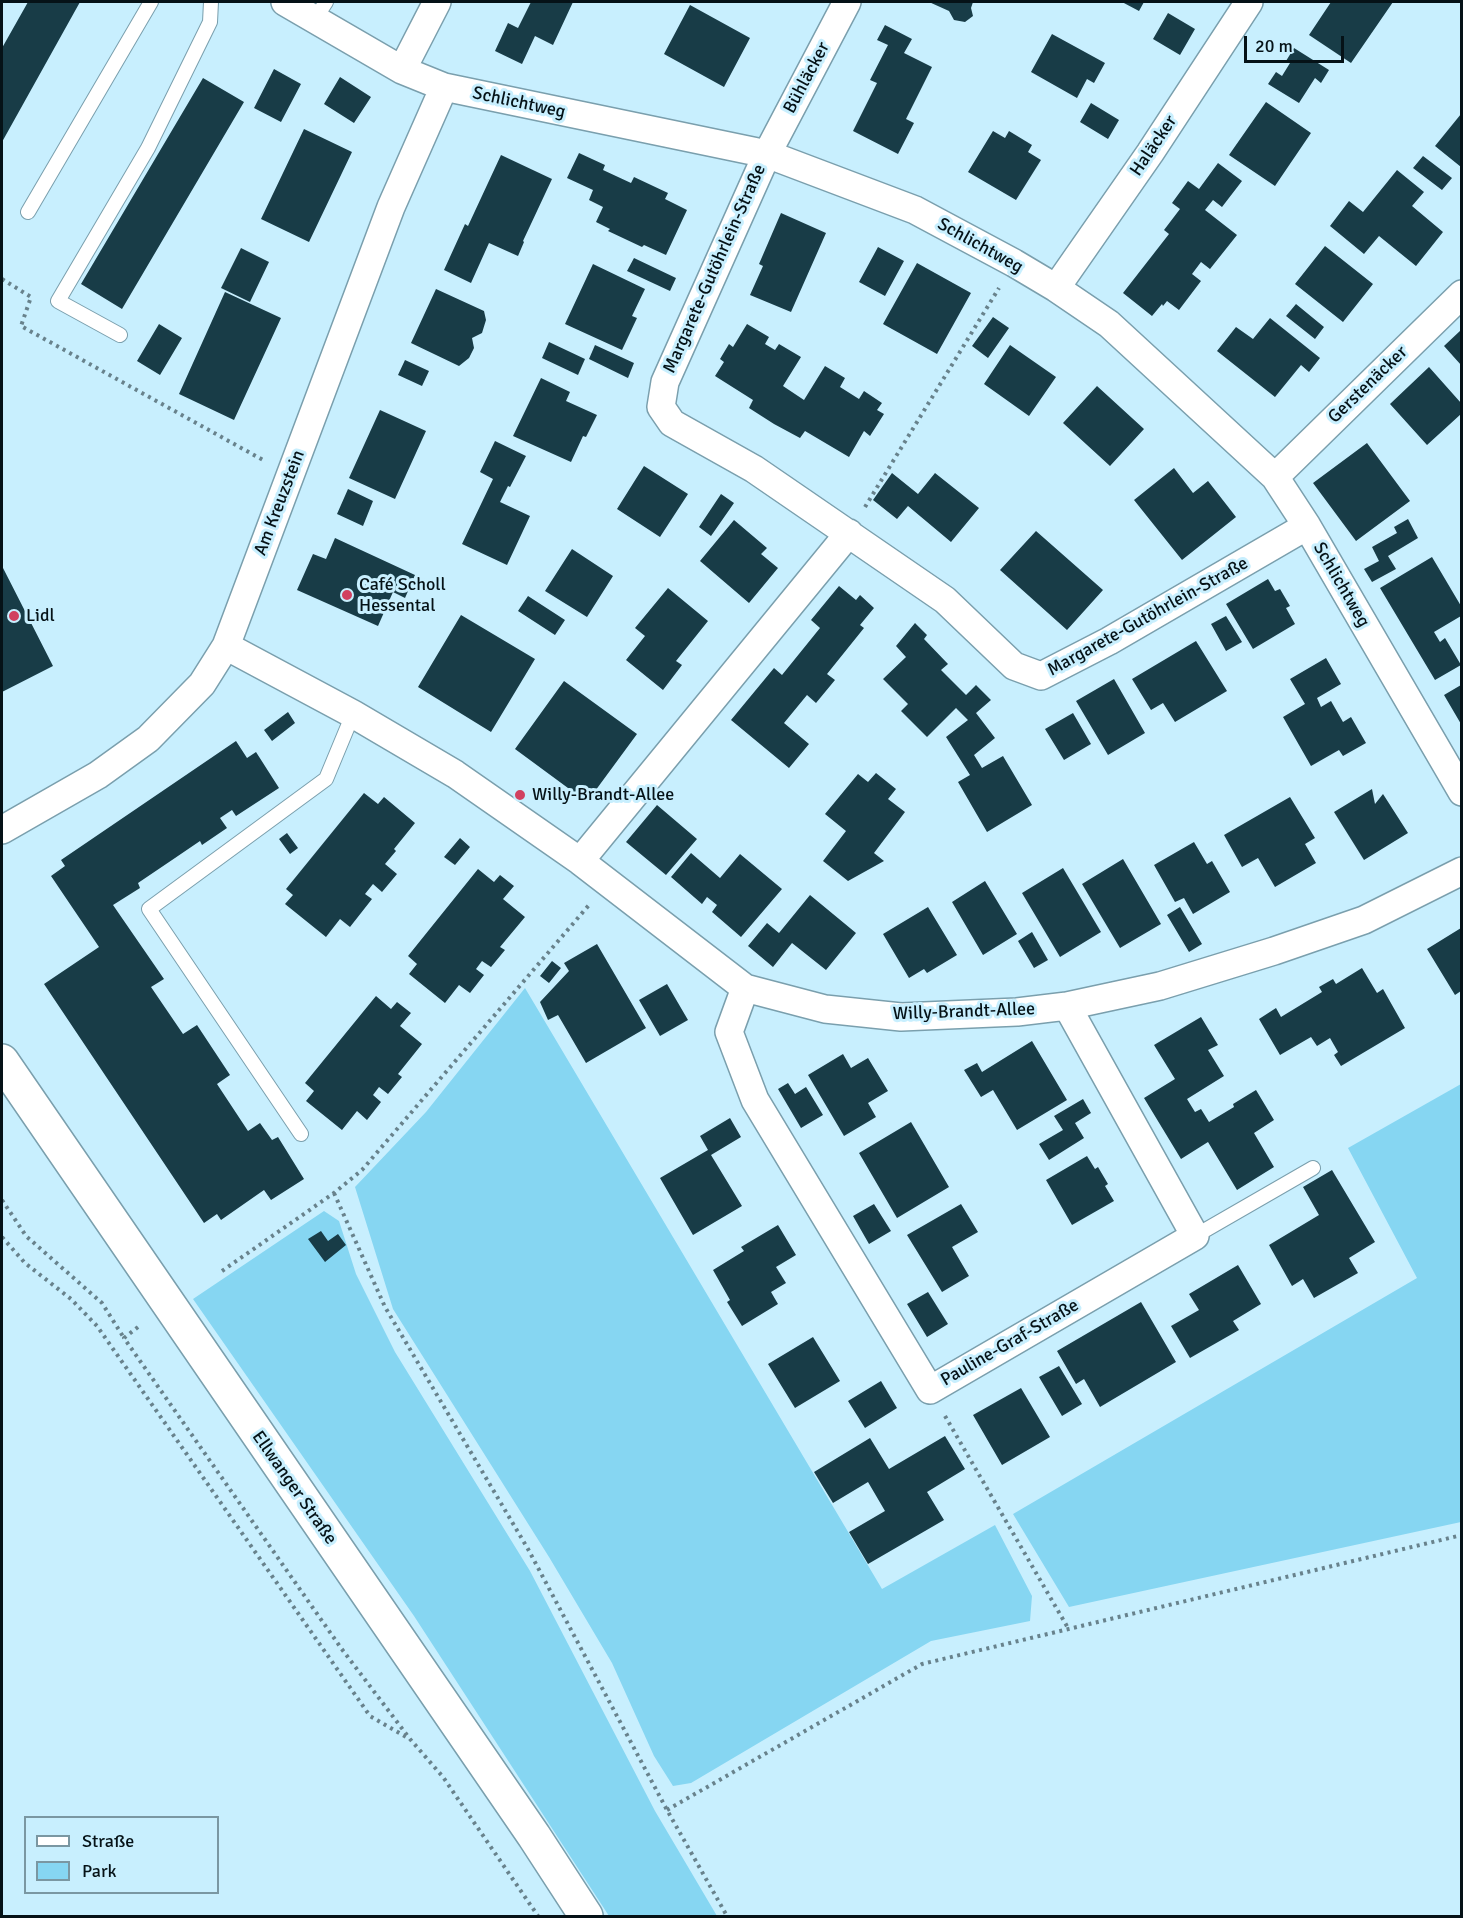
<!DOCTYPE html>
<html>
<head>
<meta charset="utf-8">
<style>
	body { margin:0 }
	#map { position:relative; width:1463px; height:1918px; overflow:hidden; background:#c8effe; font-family:Signika,sans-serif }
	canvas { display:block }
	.frame { position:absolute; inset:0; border:3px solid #051217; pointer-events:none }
	.legend { position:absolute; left:24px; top:1816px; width:195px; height:78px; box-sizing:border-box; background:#c8effe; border:2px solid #7a97a2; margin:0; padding:8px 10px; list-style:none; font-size:18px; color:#051217 }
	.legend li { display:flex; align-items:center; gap:12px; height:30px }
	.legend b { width:30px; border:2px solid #7a97a2 }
	.scale { position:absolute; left:1244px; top:36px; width:100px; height:27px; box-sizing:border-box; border:3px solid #051217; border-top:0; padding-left:8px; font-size:18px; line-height:21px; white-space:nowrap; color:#051217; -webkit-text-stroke:4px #c8effe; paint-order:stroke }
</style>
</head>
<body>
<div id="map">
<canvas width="1463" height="1918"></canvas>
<div class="frame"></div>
<ul class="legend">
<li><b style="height:8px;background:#fff"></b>Straße</li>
<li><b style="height:16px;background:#86d6f2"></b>Park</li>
</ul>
<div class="scale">20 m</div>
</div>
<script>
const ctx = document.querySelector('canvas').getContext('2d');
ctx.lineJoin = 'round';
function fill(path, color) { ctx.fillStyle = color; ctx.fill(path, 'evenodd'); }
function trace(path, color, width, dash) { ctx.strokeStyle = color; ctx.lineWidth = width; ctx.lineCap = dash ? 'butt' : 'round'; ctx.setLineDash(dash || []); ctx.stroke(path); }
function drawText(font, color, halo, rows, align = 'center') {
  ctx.font = font + ' Signika,sans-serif'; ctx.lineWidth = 6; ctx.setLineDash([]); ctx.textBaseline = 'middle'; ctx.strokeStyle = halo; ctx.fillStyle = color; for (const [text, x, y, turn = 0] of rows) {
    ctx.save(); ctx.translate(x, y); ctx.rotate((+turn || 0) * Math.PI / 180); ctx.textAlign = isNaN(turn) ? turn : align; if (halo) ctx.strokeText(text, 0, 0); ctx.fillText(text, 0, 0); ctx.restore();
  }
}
fill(new Path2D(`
	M525 988 882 1589 995 1525 1032 1596 1030 1621 931 1641 691 1783 673 1786 654 1756 612 1663 549 1557 393 1309 355 1187 426 1112Z
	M1461 1084V1522L1069 1607 1013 1514 1417 1278 1348 1148Z
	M324 1211 339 1221 356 1274 395 1352 530 1571 655 1811 717 1916H609L414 1616 193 1299Z`), '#86d6f2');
fill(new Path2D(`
	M28 2H80L2 142V48Z
	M531 2H573L553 45 535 36 522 64 495 51 508 23 518 28Z
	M929 2H973L971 8 973 16 965 22 954 20 949 11Z
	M1122 2H1144L1139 11Z
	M1331 2H1393L1351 63 1309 35Z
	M690 5 750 38 724 87 664 54Z
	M1168 13 1195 29 1180 55 1153 39Z
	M885 25 912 39 904 53 932 67 906 119 914 123 898 154 853 131 877 83 870 80 888 45 877 40Z
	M1052 34 1105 63 1094 83 1087 79 1077 98 1031 72Z
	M1294 48 1329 70 1321 83 1315 78 1299 103 1268 84 1276 72 1282 76 1290 63 1286 61Z
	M274 69 301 84 281 122 254 108Z
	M340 77 371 97 354 123 324 104Z
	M203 78 244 102 122 309 81 284Z
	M1266 102 1311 133 1275 186 1229 155Z
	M1091 103 1119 120 1108 139 1080 122Z
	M1461 114V167L1435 146Z
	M304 129 352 152 309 242 261 219Z
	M993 131 1005 138 1009 131 1032 145 1028 152 1041 160 1016 200 968 172Z
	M579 153 605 165 603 170 631 183 634 177 668 193 665 199 687 210 666 255 644 245 642 247 608 231 610 229 596 222 603 207 589 200 593 190 567 178Z
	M501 155 552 179 523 241 524 242 518 256 489 243 471 283 444 270 465 224 468 226Z
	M1423 156 1452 178 1442 190 1413 168Z
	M1218 163 1242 181 1222 207 1213 200 1205 210 1237 235 1210 269 1201 262 1192 274 1201 281 1179 310 1167 301 1163 306 1162 304 1152 316 1123 293 1169 234 1164 230 1180 209 1172 203 1188 181 1199 189Z
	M1397 170 1424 192 1412 206 1443 232 1416 266 1379 236 1364 254 1330 226 1349 201 1363 212Z
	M781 213 826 233 791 312 750 295 763 266 759 264Z
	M1325 246 1373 284 1343 322 1295 284Z
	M878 247 904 261 885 296 859 282Z
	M241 248 269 262 250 302 221 288Z
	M634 258 676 278 670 291 627 271Z
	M917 263 971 293 937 354 883 324Z
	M593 264 645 289 632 316 637 318 622 350 565 324Z
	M436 289 484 311 486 320 482 333 472 338 474 348 469 358 459 366 411 343Z
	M225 292 281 318 234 420 179 394Z
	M1296 304 1324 327 1315 339 1286 316Z
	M993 317 1009 328 988 358 972 346Z
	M1270 318 1320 358 1309 372 1301 365 1275 397 1217 351 1236 327 1253 339Z
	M159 324 182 338 160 375 137 361Z
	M747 324 769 337 765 344 775 350 779 344 801 357 783 386 804 400 825 366 845 378 840 387 859 399 864 391 882 403 877 410 884 414 870 436 864 431 849 457 805 431 800 438 774 424 749 408 753 400 715 376 724 362 720 359 729 344 733 347Z
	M1461 330V365L1444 346Z
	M549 342 585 359 578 375 542 358Z
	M595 345 634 363 628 378 589 359Z
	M1010 345 1056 377 1029 416 984 384Z
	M405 360 429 371 422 386 398 375Z
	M1429 367 1461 403V414L1427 445 1390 404Z
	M541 378 570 392 566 401 597 415 586 437 583 436 571 462 513 436Z
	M1097 386 1144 429 1110 466 1063 423Z
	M380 410 426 431 395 499 349 478Z
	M495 441 526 456 510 487 508 486 500 502 530 516 507 565 462 544 493 479 480 472Z
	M1367 443 1410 501 1356 541 1313 483Z
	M644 466 688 494 660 537 617 509Z
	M1174 468 1193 493 1208 481 1236 517 1182 560 1134 500Z
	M892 473 918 494 935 473 979 508 951 542 908 506 897 519 873 500Z
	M348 489 373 501 363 526 337 514Z
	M721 494 734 503 711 536 699 527Z
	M1408 519 1418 538 1388 556 1396 569 1372 582 1364 569 1379 561 1372 547 1397 533 1394 527Z
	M734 520 767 548 761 554 778 568 749 603 700 561Z
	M1036 531 1103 590 1067 630 1000 570Z
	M335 538 415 575 405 598 393 592 378 626 297 590 313 554 326 559Z
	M572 549 613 576 587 617 545 591Z
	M1432 557 1461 606V616L1434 632 1440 642 1445 638 1461 665 1435 680 1380 588Z
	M2 566 53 666 2 692Z
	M1268 579 1275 591 1280 589 1290 606 1286 608 1295 624 1253 649 1226 604Z
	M839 586 856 600 860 595 874 608 860 625 864 628 827 674 835 680 816 703 807 695 784 723 809 744 789 768 731 720 774 668 782 675 820 628 811 620Z
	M668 588 708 621 676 661 682 665 663 690 626 660 645 636 635 628Z
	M528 596 565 620 555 635 518 611Z
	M461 615 535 659 491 732 418 687Z
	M1226 616 1242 642 1226 651 1211 624Z
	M915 623 927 635 924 639 948 664 941 670 966 695 976 685 991 700 976 713 995 738 974 755 982 768 1003 756 1032 805 987 832 958 782 970 775 946 737 968 720 956 708 927 737 901 711 908 704 883 679 906 657 896 646Z
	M1196 641 1227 691 1175 722 1163 703 1151 710 1132 679Z
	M1326 658 1341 684 1317 698 1321 707 1331 701 1343 722 1351 717 1366 743 1343 756 1339 750 1311 766 1283 717 1305 704 1290 679Z
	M1114 679 1145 733 1108 755 1076 701Z
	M564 681 637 734 587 802 515 749Z
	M1461 685V724L1444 695Z
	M288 712 295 723 272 741 264 730Z
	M1073 713 1091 744 1064 760 1045 729Z
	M236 741 247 758 256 752 279 788 236 816 232 810 220 818 227 828 202 845 200 841 175 858 138 883 140 888 113 905 164 979 151 987 183 1034 197 1025 230 1075 217 1084 248 1131 260 1123 272 1140 278 1137 304 1179 271 1200 264 1190 221 1220 217 1214 204 1223 44 984 99 947 51 876 65 866 61 860Z
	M876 773 896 789 888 799 905 812 874 853 884 861 848 881 823 861 846 831 825 814 858 774 868 782Z
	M1372 789 1375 804 1383 794 1408 833 1364 860 1334 812Z
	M364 793 378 804 384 797 415 823 394 849 396 851 385 864 397 874 382 892 373 884 365 894 372 899 350 927 340 919 326 937 285 904 293 895 286 889Z
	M1290 797 1315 838 1305 844 1316 863 1275 887 1258 858 1242 867 1224 835Z
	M657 805 697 839 666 875 626 842Z
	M287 833 298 848 290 854 279 839Z
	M460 838 470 847 455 865 444 857Z
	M1194 842 1207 864 1212 861 1230 892 1193 914 1184 898 1175 902 1154 865Z
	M691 853 720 878 740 854 782 889 741 937 712 912 717 905 707 897 702 904 671 877Z
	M1123 859 1161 924 1120 948 1082 884Z
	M1063 868 1101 932 1060 957 1022 893Z
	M478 869 494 882 500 875 514 886 503 899 525 917 500 947 505 950 491 967 482 961 476 969 484 975 470 993 459 985 445 1003 409 974 417 964 408 956Z
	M985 881 1017 934 983 955 952 902Z
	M810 895 856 933 826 970 792 943 773 967 748 946 767 923 779 933Z
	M928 907 957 955 927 973 924 969 909 978 883 934Z
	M1180 907 1202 944 1189 952 1167 915Z
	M1461 928V991L1455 995 1427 949Z
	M1032 932 1048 960 1034 968 1018 941Z
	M597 944 646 1028 586 1063 558 1015 548 1020 540 1002 569 971 564 963Z
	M552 961 561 968 549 983 540 976Z
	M1362 968 1377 993 1383 989 1405 1028 1341 1066 1334 1055 1338 1052 1330 1038 1317 1046 1311 1037 1280 1055 1259 1019 1276 1008 1281 1017 1322 992 1319 987 1333 979 1336 984Z
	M667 984 688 1020 660 1036 639 1000Z
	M376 996 391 1009 397 1002 411 1013 400 1026 422 1044 398 1074 402 1077 388 1094 379 1087 373 1095 381 1102 367 1120 357 1111 342 1130 306 1101 314 1091 305 1083Z
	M1201 1017 1218 1045 1208 1050 1224 1076 1187 1099 1195 1112 1201 1109 1209 1122 1234 1107 1233 1104 1256 1090 1274 1120 1254 1133 1274 1167 1237 1190 1208 1142 1181 1159 1144 1098 1175 1079 1154 1045Z
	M1032 1041 1067 1100 1017 1130 993 1090 981 1097 964 1070 977 1063 982 1072Z
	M843 1054 851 1068 868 1058 888 1091 868 1103 876 1117 844 1136 808 1075Z
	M788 1083 795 1094 806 1087 823 1115 801 1128 778 1089Z
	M1083 1099 1091 1113 1075 1123 1084 1138 1049 1160 1039 1144 1063 1130 1054 1116Z
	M730 1118 741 1137 711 1155 742 1206 693 1235 660 1178 708 1150 700 1136Z
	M911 1122 949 1187 897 1218 859 1153Z
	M1087 1156 1095 1169 1098 1167 1108 1184 1105 1186 1114 1201 1072 1225 1046 1180Z
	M1332 1170 1375 1242 1349 1258 1358 1273 1314 1298 1303 1279 1292 1286 1269 1245 1319 1215 1303 1187Z
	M874 1204 891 1231 869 1244 853 1216Z
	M961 1204 978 1232 952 1247 969 1276 942 1292 907 1235Z
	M778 1225 796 1255 776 1267 786 1283 771 1292 778 1304 742 1326 727 1302 730 1300 713 1270 744 1251 741 1247Z
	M321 1231 328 1241 338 1234 346 1245 325 1262 308 1239Z
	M1238 1265 1261 1304 1233 1321 1239 1330 1190 1358 1171 1326 1199 1310 1189 1294Z
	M928 1292 948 1324 927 1337 907 1304Z
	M1141 1302 1176 1362 1100 1407 1084 1379 1076 1384 1057 1351Z
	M813 1337 840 1381 795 1408 768 1364Z
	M1059 1366 1082 1404 1062 1416 1039 1377Z
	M881 1381 897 1408 865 1428 848 1401Z
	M1021 1388 1050 1437 1002 1465 973 1415Z
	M945 1436 965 1469 927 1492 944 1520 868 1564 849 1532 885 1511 868 1482 833 1503 814 1472 870 1438 889 1469Z`), '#183c47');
const lane = new Path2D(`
	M315 19 326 2
	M28 212 151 2
	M120 335 58 301 148 148 210 22 211 2
	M301 1134 149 909 326 779 353 714
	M1195 1236 1313 1168`);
const street = new Path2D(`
	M285 2 402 70 444 87 767 154 915 210 1014 263 1056 288 1109 324 1275 477 1307 526 1462 792
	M847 2 767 154 665 382 661 407 672 423 754 469 945 600 1014 666 1041 676 1109 641 1307 526
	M402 70 437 2
	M1056 288 1150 153 1249 2
	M1275 477 1462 294
	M226 646 353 714 455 774 580 861 745 988 825 1009 901 1017 1017 1012 1067 1006 1160 986 1274 951 1364 920 1462 871
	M2 830 98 775 148 739 202 684 226 646 391 207 444 87
	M580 861 849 533
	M745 988 729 1032 755 1100 930 1390 1195 1236 1067 1006`);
const secondary = new Path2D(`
	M2 1061 534 1836 586 1916`);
trace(lane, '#7a9fad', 16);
trace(street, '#7a9fad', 30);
trace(secondary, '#7a9fad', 36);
trace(new Path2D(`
	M2 279 31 297 21 326 263 460
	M865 507 999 288
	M334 1193 385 1307 528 1549 667 1810 727 1916
	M2 1200 26 1236 102 1303 124 1338
	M2 1237 25 1263 71 1299 97 1326 370 1716 408 1738
	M222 1271 334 1193 362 1170 589 905
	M138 1327 124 1338 341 1648 410 1739 443 1777 538 1916
	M945 1416 1068 1628
	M667 1810 922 1664 1462 1535`), '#68828c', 4, [3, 4.5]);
trace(lane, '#fff', 14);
trace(street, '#fff', 27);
trace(secondary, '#fff', 33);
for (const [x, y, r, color] of [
	[347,595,6,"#d14160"],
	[14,616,6,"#d14160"],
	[520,795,6,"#d14160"]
]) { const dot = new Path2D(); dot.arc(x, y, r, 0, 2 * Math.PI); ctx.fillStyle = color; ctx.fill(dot); trace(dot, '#c8effe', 2); }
drawText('18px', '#051217', '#c8effe', [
	["Bühläcker",807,78,-62],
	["Schlichtweg",519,103,12],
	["Haläcker",1154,146,-56],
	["Schlichtweg",980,246,29],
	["Margarete-Gutöhrlein-Straße",715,269,-66],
	["Gerstenäcker",1368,385,-44],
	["Am Kreuzstein",280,503,-69],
	["Schlichtweg",1341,585,60],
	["Margarete-Gutöhrlein-Straße",1148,617,-29],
	["Willy-Brandt-Allee",964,1012,-2],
	["Pauline-Graf-Straße",1010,1343,-30],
	["Ellwanger Straße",294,1488,55]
]);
drawText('18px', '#051217', '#c8effe', [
	["Café Scholl",359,585],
	["Hessental",359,606],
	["Lidl",26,616],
	["Willy-Brandt-Allee",532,795]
], 'left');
</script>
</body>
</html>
